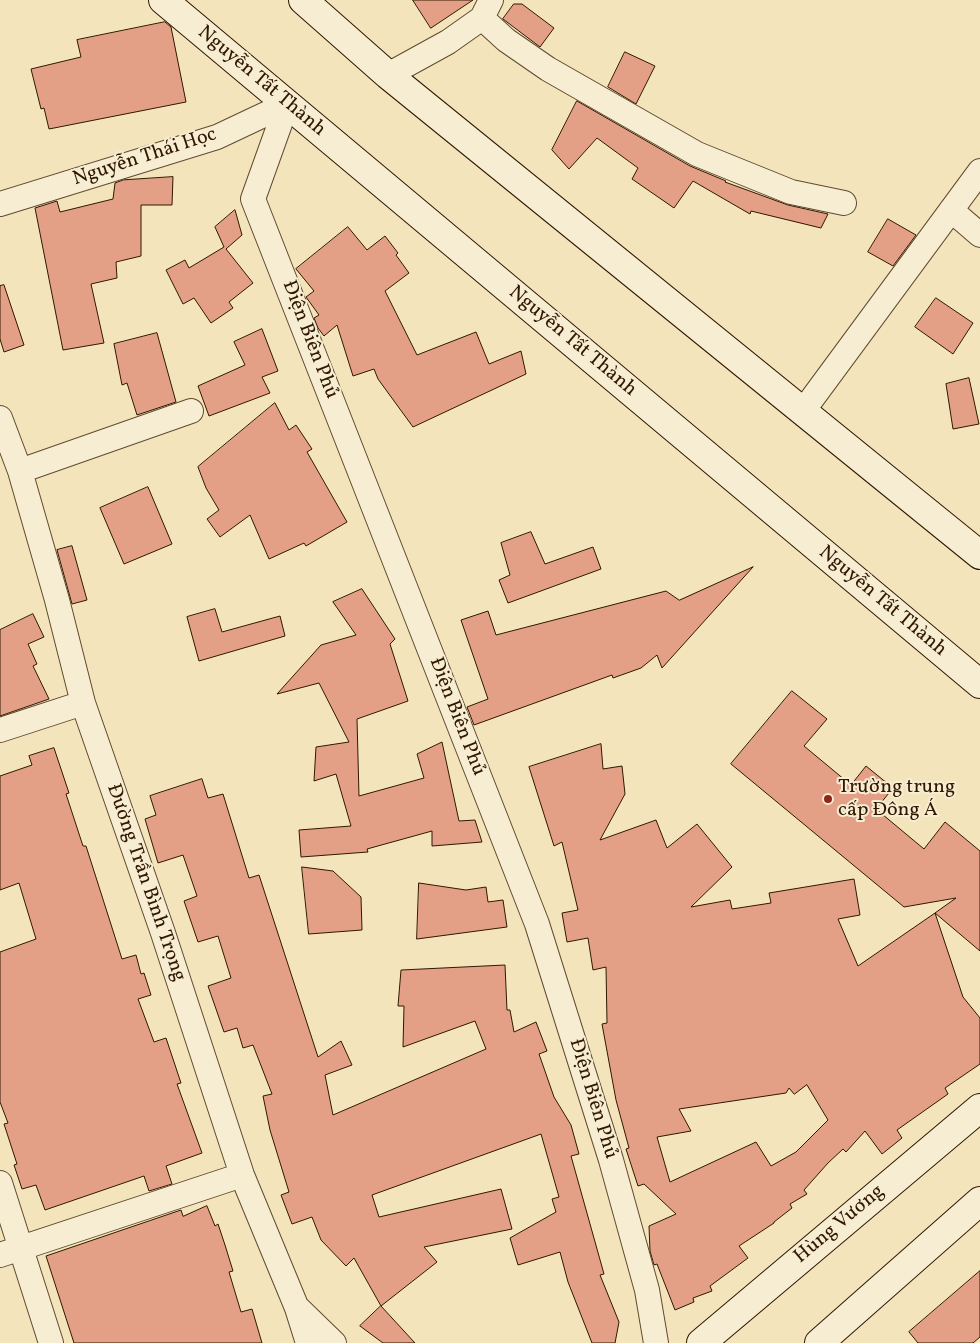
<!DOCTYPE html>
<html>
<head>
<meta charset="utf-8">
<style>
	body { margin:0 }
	canvas { display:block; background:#f3e4bc }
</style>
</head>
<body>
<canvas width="980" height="1343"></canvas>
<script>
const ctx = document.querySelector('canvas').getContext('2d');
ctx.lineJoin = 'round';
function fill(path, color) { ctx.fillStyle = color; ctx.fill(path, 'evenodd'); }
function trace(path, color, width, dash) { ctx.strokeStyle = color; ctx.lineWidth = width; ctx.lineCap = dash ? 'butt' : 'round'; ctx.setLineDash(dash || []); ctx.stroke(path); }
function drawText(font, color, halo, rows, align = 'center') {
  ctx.font = font + ' Vollkorn,serif'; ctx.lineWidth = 4; ctx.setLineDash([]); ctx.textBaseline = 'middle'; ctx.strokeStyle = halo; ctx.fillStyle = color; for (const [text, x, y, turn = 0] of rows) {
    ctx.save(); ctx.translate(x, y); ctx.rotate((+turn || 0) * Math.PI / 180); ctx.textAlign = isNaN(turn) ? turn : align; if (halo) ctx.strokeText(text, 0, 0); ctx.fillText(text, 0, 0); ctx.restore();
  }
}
const building = new Path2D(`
	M413 0H473L431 28Z
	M514 4H522L554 28 540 47 503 19Z
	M165 22 171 27 186 102 49 129 44 108 41 109 31 69 81 57 77 40Z
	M625 52 655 66 636 104 608 87Z
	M577 101 690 166 726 181 725 182 788 205 828 214 821 228 751 211 750 214 693 181 674 208 632 179 638 168 597 138 569 169 552 150Z
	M173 177 172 205H141V256L116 262 117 278 91 284 104 343 63 350 35 208 57 201 60 212 113 199 115 183 123 180Z
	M235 210 242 235 226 249 253 283 229 302 233 308 211 323 194 298 183 304 166 270 185 260 189 268 224 247 215 227Z
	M888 219 916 235 893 266 868 252Z
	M348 227 367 250 385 236 398 253 396 255 409 273 385 291 417 355 476 332 489 364 521 351 526 374 413 427 378 379 374 369 353 376 337 325 324 336 318 328 314 318 319 315 306 297 314 291 296 269Z
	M4 285 24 345 4 352 0 339V286Z
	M936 298 973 323 953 354 915 327Z
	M262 329 278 371 262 377 270 393 209 416 198 386 245 365 234 342Z
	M157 333 176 402 137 415 127 383 122 385 114 344Z
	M969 378 979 424 953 429 946 384Z
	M275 403 289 430 296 425 312 449 307 452 347 522 306 546 304 543 269 559 250 515 220 537 207 519 219 510 206 488 198 467Z
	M148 487 172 544 124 564 100 508Z
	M531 532 545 564 593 547 601 569 508 603 499 580 510 575 501 543Z
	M72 546 87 600 72 604 57 550Z
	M753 567 662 668 657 655 641 668 613 678 612 675 474 725 467 707 488 699 461 620 488 611 496 635 666 591 679 600Z
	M362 589 395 639 390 644 408 701 357 719 359 796 424 778 417 754 442 742 459 821 475 820 482 842 432 846V831L367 849 368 852 301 857 299 830 351 826 336 774 314 781 316 747 349 742 319 683 277 694 321 645 356 635 333 602Z
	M215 609 222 632 280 616 285 636 199 661 187 617Z
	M33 614 44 637 28 644 37 664 33 666 49 699 0 716V630Z
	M792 691 827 719 804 746 851 785 866 766 893 788 876 809 924 849 945 822 980 851V951L935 913 956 898 904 907 731 764Z
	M601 744 603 769 622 766 625 794 600 840 656 820 667 848 697 824 732 867 691 907 730 900 732 909 771 903 769 893 854 879 860 915 838 919 858 966 935 913 963 997 980 1018V1064L945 1088 948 1094 897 1130 902 1138 882 1154 865 1131 846 1152 843 1149 828 1163 804 1190 807 1194 790 1204 792 1208 774 1222V1223L739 1246 748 1258 710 1286 712 1291 693 1298 694 1302 675 1310 657 1264 654 1265 650 1251 649 1226 676 1214 644 1184 638 1186 626 1149 629 1148 616 1100 602 1024 607 1023 606 967 593 970 588 938 567 942 562 913 578 910 562 842 554 846 529 767ZM807 1085 828 1120 796 1152 771 1166 756 1142 670 1182 657 1137 691 1131 679 1109 786 1093 789 1088 794 1094Z
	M54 748 69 793 66 794 83 846H86L122 959 136 955 141 974 144 973 151 995 138 999 154 1042 166 1038 181 1083 177 1084 202 1153 166 1166 172 1184 149 1191 144 1176 45 1210 36 1185 22 1189 14 1165 17 1164 4 1124 8 1123 0 1102V952L36 939 19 883 0 890V776L32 765 29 756Z
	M202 779 208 798 223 794 249 878 259 875 318 1057 341 1041 352 1065 325 1075 333 1115 486 1049 475 1021 403 1047 404 1006H398L401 970 505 965 507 1010H510L514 1032 536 1022 547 1051 539 1054 554 1097 571 1125 579 1154 571 1156 604 1274 600 1275 619 1322 615 1343H592L568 1282 560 1252 518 1265 510 1238 556 1212 552 1199 559 1197 541 1134 372 1195 379 1217 501 1189 512 1229 424 1247 437 1262 381 1306 354 1258 346 1266 321 1240 312 1217 292 1224 281 1195 289 1192 270 1130 263 1096 272 1094 253 1045 243 1048 237 1028 224 1032 208 986 231 978 218 936 198 942 184 901 197 896 183 855 158 863 145 819 156 815 150 796Z
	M302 867 333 871 361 897 362 930 309 934Z
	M419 883 466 890 486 887 488 902 503 900 507 927 417 939Z
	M207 1206 215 1226 218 1224 225 1245 233 1271 229 1272 241 1312 252 1309 262 1343H74L46 1256 181 1210 183 1216Z
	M980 1271V1337L973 1343H918L909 1332Z
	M381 1306 415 1343H383L360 1326Z`);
fill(building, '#e3a087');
trace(building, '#301800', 1);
const minor = new Path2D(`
	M482 18 506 40 548 69 697 154 791 192 844 203
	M388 75 448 42 482 18 491 0
	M287 104 253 199 537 924 611 1160 647 1290 656 1343
	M0 204 217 137 287 104
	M951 210 980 235
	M803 411 980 171
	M0 418 20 471 57 600 83 703 163 933 242 1175 297 1308 308 1343
	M20 471 191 411
	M0 730 83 703
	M0 1183 51 1343
	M0 1255 242 1175
	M299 1309 334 1343`);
const secondary = new Path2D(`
	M163 0 980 684
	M303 0 388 75 980 555
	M701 1343 980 1108
	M819 1343 980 1201`);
trace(minor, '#614b2f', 26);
trace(secondary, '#301800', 30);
trace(minor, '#f7edd3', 24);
trace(secondary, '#f7edd3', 28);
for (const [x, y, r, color] of [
	[828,799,5,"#8f2418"]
]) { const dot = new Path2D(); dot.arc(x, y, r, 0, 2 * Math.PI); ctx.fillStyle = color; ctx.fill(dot); trace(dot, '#f7edd3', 2); }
drawText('20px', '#301800', '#f7edd3', [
	["Nguyễn Tất Thành",261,82,40],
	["Nguyễn Thái Học",145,158,-18],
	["Điện Biên Phủ",309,340,69],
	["Nguyễn Tất Thành",572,342,40],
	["Nguyễn Tất Thành",882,602,40],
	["Điện Biên Phủ",456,717,69],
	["Đường Trần Bình Trọng",145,883,71],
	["Điện Biên Phủ",592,1099,73],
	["Hùng Vương",840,1225,-40]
]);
drawText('20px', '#301800', '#f7edd3', [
	["Trường trung",838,788],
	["cấp Đông Á",838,811]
], 'left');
</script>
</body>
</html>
